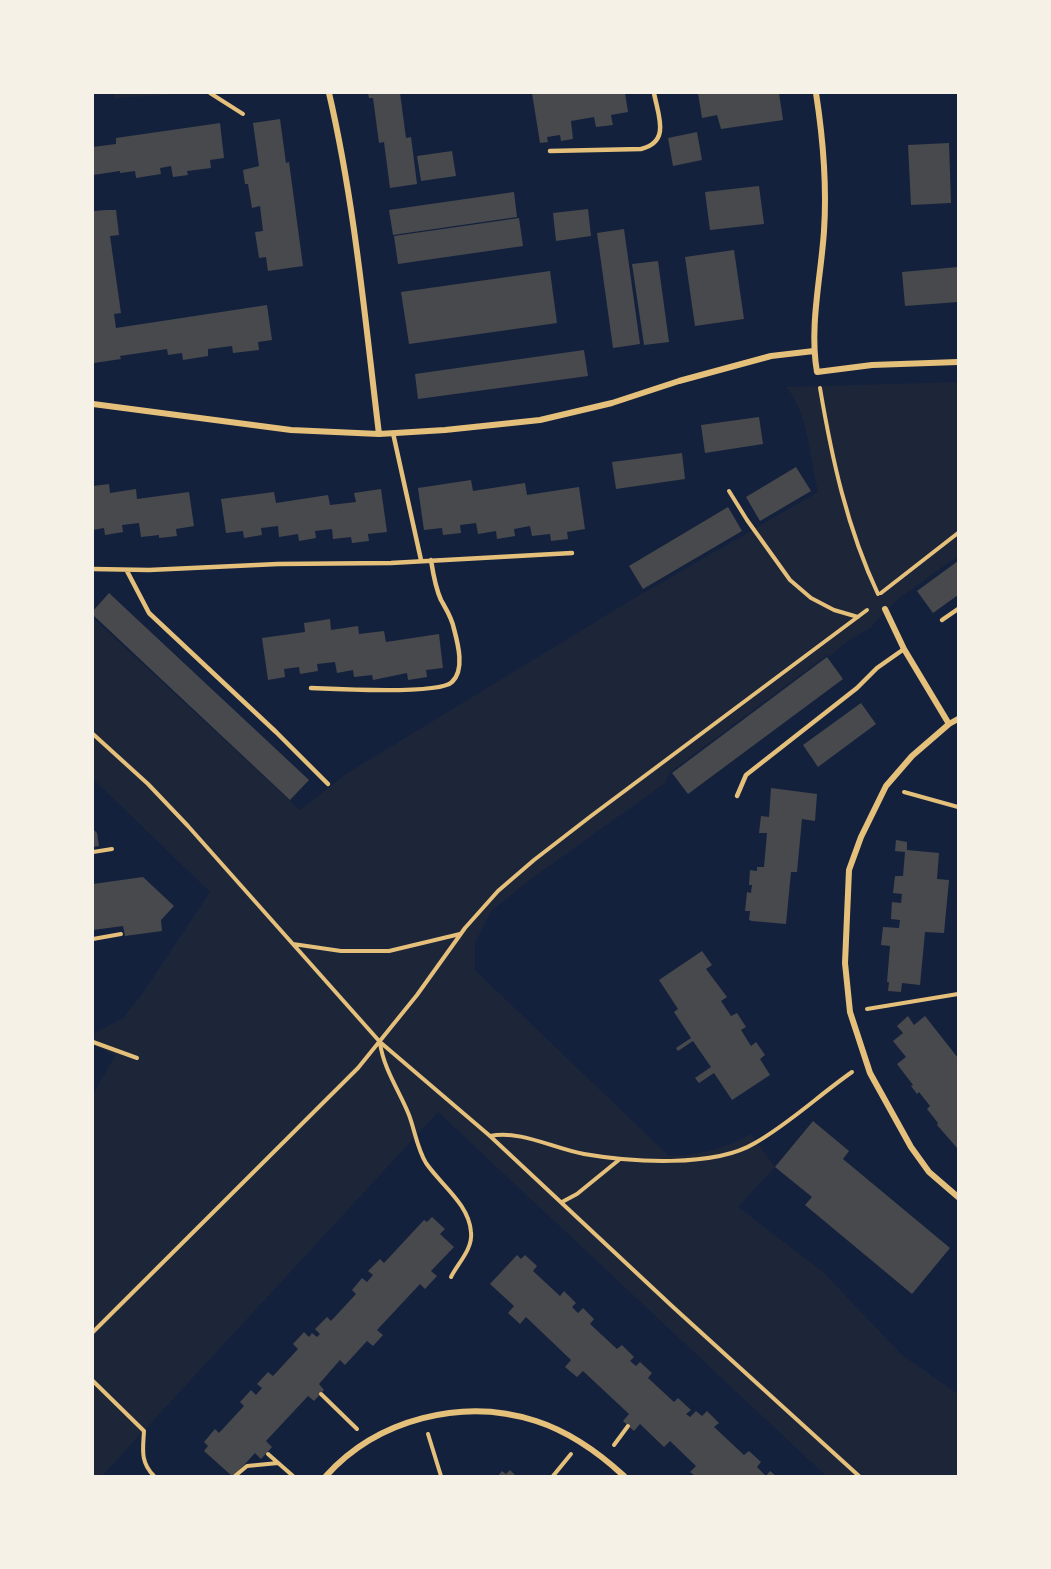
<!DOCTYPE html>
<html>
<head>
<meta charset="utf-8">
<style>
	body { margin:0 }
	#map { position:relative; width:1051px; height:1569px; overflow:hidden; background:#14213d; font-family:"Noto Sans",sans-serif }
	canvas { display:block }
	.frame { position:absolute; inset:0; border:94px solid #f6f1e7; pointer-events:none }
</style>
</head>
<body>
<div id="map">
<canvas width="1051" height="1569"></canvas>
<div class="frame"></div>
</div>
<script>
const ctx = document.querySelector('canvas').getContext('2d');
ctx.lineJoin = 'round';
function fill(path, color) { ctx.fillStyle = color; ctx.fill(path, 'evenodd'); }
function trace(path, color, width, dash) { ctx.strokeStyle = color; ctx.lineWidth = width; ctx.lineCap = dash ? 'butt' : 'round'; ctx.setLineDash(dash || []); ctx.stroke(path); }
fill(new Path2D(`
	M114 93H198L114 98Z
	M958 382V556L898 599 870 628 848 641 829 657 827 655 670 772 665 783 531 879 491 911 475 943V970L669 1156C701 1155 723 1149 751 1134L775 1167 738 1207 823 1272 902 1355 958 1394V1476H826L438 1112 102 1476H93V1094L115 1056 93 1044V1034L123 1018 140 997 210 892 93 779V618L300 810 346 774 628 602 818 492C810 459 808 412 786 387Z`), '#1d2539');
fill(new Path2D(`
	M368 93H400L406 138 411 137 417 184 390 188 384 142 379 143 373 98H369Z
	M532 93H625L628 112 611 115 613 125 596 127 594 117 571 121 573 139 561 141 560 135 547 137 548 142 540 143Z
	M698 93H779L783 120 721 129 717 115 702 118Z
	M280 119 286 163 289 162 303 266 268 271 266 257 259 258 255 232 263 231 260 206 252 208 248 184H245L243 170 259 166 253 123Z
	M220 123 224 158 210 160 211 168 187 171 188 175 173 177 171 166 160 168 161 174 136 178 135 171 120 173V171L93 175V147L116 144V138Z
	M697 132 702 160 673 166 668 138Z
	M949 143 951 203 911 205 908 145Z
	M452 151 456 176 421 181 417 156Z
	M759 186 764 224 710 230 705 192Z
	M514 192 517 217 393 235 389 210Z
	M588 209 591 236 556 241 553 213Z
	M107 210H116L119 235 110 236 121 313 114 314 116 328 267 305 272 340 258 342 259 350 233 353 232 346 208 349V356L183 360 182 353 168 355 167 349 120 356 121 359 94 363 93 211Z
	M519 218 523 246 398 264 394 236Z
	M624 229 640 344 613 348 597 233Z
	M734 250 744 319 695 326 685 257Z
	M658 261 669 342 644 345 632 264Z
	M958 267V302L905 306 902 272Z
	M550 271 557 323 409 344 401 292Z
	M584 350 588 376 418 399 415 374Z
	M759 417 763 444 705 453 701 425Z
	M682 453 685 479 616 489 612 462Z
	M796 467 811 491 760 521 746 497Z
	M471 480 473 491 525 483 527 495 579 487 585 529 567 532 568 539 551 541 550 534 532 536 530 526 514 529 515 536 497 539 496 531 478 534 476 523 460 525 461 533 443 535 442 528 424 530 418 488Z
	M109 484 110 493 136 489 137 499 189 492 194 526 176 529 177 536 159 538V535L141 537 139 523 122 525 123 532 105 535 104 528 93 530V486Z
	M381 489 387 532 368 534 369 541 352 543 351 537 333 539 332 529 315 531 316 538 299 541 298 534 279 537 278 526 261 528 262 535 244 538 243 531 226 533 221 499 274 492 276 503 328 495 330 505 356 502 354 493Z
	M728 507 742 531 643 589 629 566Z
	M958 561V595L933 613 917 591Z
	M109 593 309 780 290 800 93 615V611Z
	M330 619 331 630 358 626 359 634 384 631 386 642 439 634 443 668 426 670 427 677 408 680 407 673 373 680 372 675 354 677 353 670 337 673 335 662 317 664 318 671 300 674 299 667 284 669 285 677 268 680 262 638 305 632 304 623Z
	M827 657 843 679 688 794 672 773Z
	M861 703 876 724 818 767 803 745Z
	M771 788 817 794 815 821 802 819 797 872H791L786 924 752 921 749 920 750 911H745L747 892 751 893 752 885H749L750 870 757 871V867H764L767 833H759L761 816 769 817Z
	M93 829 97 833 99 846 93 847Z
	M896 840 907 842V850L939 853 937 879 949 880 944 933 925 932 920 985 902 983 901 992 888 991 889 982H887L890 946 881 945 883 927 899 928 900 920 891 919 892 902 901 903 902 894 893 893 895 876H903L905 852 895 851Z
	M143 877 174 906 161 920 162 931 125 936 123 926 93 930V884Z
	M702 951 712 965 706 969 727 997 721 1001 731 1016 737 1013 746 1027 741 1030 751 1046 756 1042 765 1055 760 1059 770 1075 732 1100 714 1073 699 1083 695 1078 711 1067 693 1041 678 1051 676 1048 691 1038 674 1012 678 1009 659 980Z
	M908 1016 914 1025 925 1016 958 1058V1149L937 1125 938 1123 927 1109 930 1106 919 1092 917 1094 911 1086 913 1085 897 1064 906 1057 893 1041 903 1033 897 1026Z
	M813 1121 849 1151 843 1159 950 1248 912 1294 805 1205 812 1197 775 1167Z
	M432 1217 445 1229 440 1234 454 1247 431 1271 437 1276 425 1289 420 1284 377 1330 383 1335 373 1346 367 1341 345 1365 340 1360 319 1384 324 1390 314 1401 308 1396 266 1441 272 1447 261 1459 255 1453 234 1476H232L204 1451 208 1446 204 1442 215 1429 219 1433 244 1406 240 1402 251 1390 256 1395 262 1388 257 1384 268 1372 273 1376 298 1349 293 1344 304 1332 309 1337 312 1333 317 1337 320 1334 315 1329 327 1317 331 1321 356 1294 352 1290 362 1278 367 1282 373 1275 368 1271 380 1259 384 1263 424 1220 427 1222Z
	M517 1255 521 1259 525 1255 537 1266 533 1271 560 1296 564 1291 576 1303 572 1307 578 1313 583 1308 594 1319 590 1324 617 1349 622 1345 634 1357 630 1361 636 1366 640 1362 652 1373 648 1378 674 1402 678 1398 691 1410 686 1414 690 1417 696 1411 702 1416 707 1411 719 1423 714 1427 744 1455 749 1451 761 1462 757 1467 766 1476 770 1471 776 1476H695L690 1472 696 1466 670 1441 664 1447 640 1424 634 1431 623 1421 629 1414 583 1371 577 1377 565 1367 571 1360 526 1317 520 1324 508 1313 514 1306 490 1284Z
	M510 1470 516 1476H498L502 1471 506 1474Z`), '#48494c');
trace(new Path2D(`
	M210 93 243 114
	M820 388C832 459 847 528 878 594
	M729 491 747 520 790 580 811 598 834 610 858 617
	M881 593 958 533
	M93 734 148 784 188 826 380 1042 490 1136 673 1307 859 1476
	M904 792 958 807
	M93 852 112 849
	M93 939 121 934
	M293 944 341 951H389L460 934
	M867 1009 958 994
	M93 1042 137 1058
	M380 1043C384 1070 399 1090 409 1115 415 1131 417 1148 426 1163 441 1185 469 1204 471 1232 473 1249 458 1263 451 1277
	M490 1136C521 1130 552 1148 584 1154 630 1162 714 1168 755 1143 790 1123 819 1095 852 1072
	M562 1202 577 1194 620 1159
	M93 1332 358 1068 417 995 465 928 498 891 534 860 591 816 867 610
	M93 1381 144 1431C143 1449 140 1462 154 1476
	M321 1394 357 1429
	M428 1434 441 1476
	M614 1445 628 1426
	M268 1454 293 1476
	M235 1476 247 1466 278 1463
	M553 1476 571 1454`), '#e5c07b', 4);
trace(new Path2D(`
	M550 151 641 149C671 142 658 115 654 93
	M393 433 421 560
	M93 569 149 570 278 564 391 563 572 553
	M127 571 149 613 276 732 328 784
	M942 620 958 609
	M311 688C334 689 440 695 452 682 465 670 458 644 454 629 452 618 446 609 441 600 435 587 433 573 431 560
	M737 796 746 775 857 688 877 668 904 649`), '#e5c07b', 4.5);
trace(new Path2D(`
	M329 93C355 205 365 320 379 434
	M816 93C823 138 827 185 824 231 821 277 809 327 817 372L872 365 958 362
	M93 404 291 430 379 434 445 430 540 420 612 403 679 381 771 356 814 351
	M885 609 904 649 949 724
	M958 719 949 724 912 756 886 786 861 837 849 870 845 963 850 1012 870 1073 911 1147 929 1172 958 1197
	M326 1476C377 1419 463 1397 536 1421 570 1432 598 1452 624 1476`), '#e5c07b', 6);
</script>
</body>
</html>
